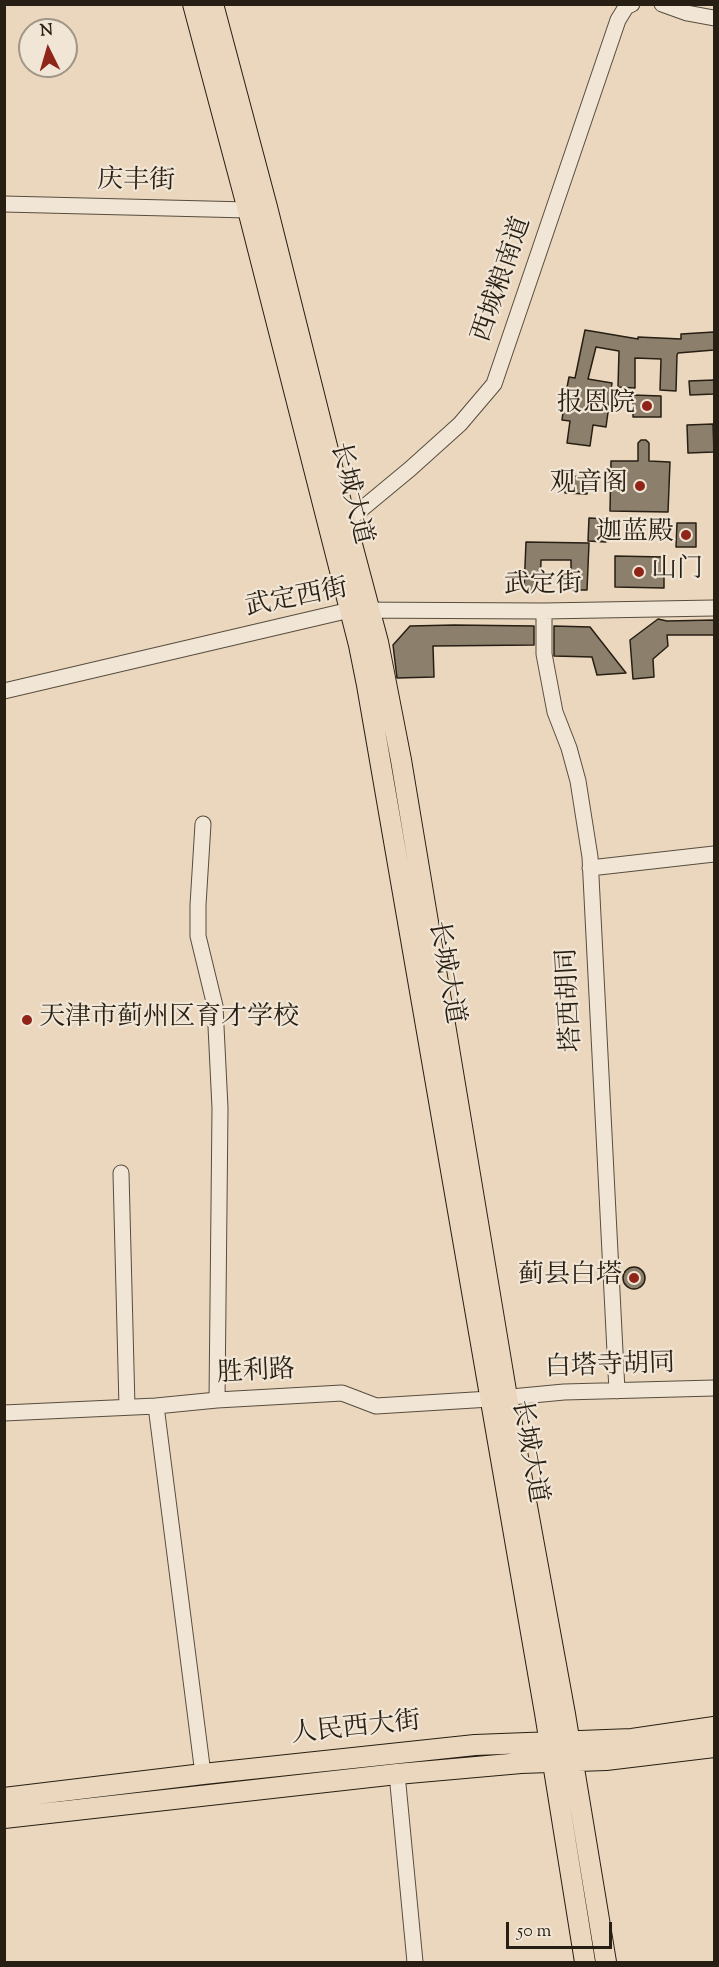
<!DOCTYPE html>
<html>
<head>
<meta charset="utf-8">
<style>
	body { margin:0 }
	#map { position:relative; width:719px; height:1967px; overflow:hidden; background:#ead7be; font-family:"Sorts Mill Goudy",serif }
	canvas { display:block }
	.frame { position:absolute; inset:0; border:6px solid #271f13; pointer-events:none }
	.north { position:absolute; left:18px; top:18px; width:60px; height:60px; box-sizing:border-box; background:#f1e5d5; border:2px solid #a09687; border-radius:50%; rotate:355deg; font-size:16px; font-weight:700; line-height:24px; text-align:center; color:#271f13 }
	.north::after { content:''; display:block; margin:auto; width:21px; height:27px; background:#8f2418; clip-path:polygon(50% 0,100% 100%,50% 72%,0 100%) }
	.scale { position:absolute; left:506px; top:1922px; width:106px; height:27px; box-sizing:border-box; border:3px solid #271f13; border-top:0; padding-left:8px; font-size:18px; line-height:21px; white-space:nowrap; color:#271f13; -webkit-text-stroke:4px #f1e5d5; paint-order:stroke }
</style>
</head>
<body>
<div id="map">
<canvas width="719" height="1967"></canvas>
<div class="frame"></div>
<div class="north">N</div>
<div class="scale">50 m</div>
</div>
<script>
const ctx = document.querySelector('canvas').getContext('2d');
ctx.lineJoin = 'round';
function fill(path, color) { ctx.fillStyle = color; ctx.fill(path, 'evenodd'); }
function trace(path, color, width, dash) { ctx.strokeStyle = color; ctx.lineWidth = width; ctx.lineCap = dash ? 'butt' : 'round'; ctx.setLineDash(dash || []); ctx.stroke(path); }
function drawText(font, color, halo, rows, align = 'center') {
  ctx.font = font + ' "Sorts Mill Goudy","Noto Serif SC",serif'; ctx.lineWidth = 4.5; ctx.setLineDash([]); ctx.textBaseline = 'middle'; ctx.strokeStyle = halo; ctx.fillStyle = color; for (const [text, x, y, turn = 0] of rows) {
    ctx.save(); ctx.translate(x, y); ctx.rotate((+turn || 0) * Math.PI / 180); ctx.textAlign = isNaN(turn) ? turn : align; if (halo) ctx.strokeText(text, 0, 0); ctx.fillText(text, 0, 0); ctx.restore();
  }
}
const building = new Path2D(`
	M585 330 638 339V337L681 339V334L714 332V350L678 353 677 355 676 391 660 390 661 359 635 358V388L618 387 619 351 596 347 588 379 612 383 606 427 593 425 590 446 567 443 570 421 562 420 565 398 569 377 575 378Z
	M714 380V394L690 395 689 381Z
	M633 395 661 396V417H633Z
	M713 424 714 452 688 453 687 425Z
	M641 440H646L649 443V461L670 462 668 512 610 511 611 461H638V443Z
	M565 476 588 477 587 494 565 493Z
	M589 518 607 519 606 542 588 541Z
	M677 523H696V547H676Z
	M526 542 589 543 587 590H571V560H541L540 590H524Z
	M615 556 664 557V588L615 587Z
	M658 619 667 621 714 620V635H667L668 646 653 659 654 677 633 679 630 640Z
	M454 625 534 626V645L433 646 434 677 397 678 393 645 410 626Z
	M554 626 590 627 626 673 597 675 592 657 554 656Z
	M623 1278a11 11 0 1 1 22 0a11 11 0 1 1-22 0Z`);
fill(building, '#8c7f6c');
trace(building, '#271f13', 1.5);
const minor = new Path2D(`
	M662 4 687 13 714 18
	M4 204 248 210 258 209
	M346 522 410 469 460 424 494 384 618 20 626 7 632 4
	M544 611V654L555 712 569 748 578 781 590 857 617 1391
	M4 691 350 610 544 611 714 608
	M203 824 198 905V936L215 1006 220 1108 217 1400
	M590 868 714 854
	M121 1173 127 1407
	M156 1406 203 1774
	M4 1413 156 1406 217 1400 342 1393 376 1406 490 1399 564 1392 714 1388
	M397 1774 415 1962`);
const major = new Path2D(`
	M193 4 248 210 359 645 367 685 545 1713 585 1962
	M213 4 267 207 346 522 378 642 401 760 507 1397 565 1714 606 1962
	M4 1798 203 1774 475 1745 632 1739 714 1727
	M4 1818 397 1774 521 1763 606 1760 714 1747`);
trace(minor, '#584d3e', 17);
trace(major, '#271f13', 22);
trace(minor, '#f1e5d5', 15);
trace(major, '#ead7be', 20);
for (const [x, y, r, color] of [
	[647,406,6,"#8f2418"],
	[640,486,6,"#8f2418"],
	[686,535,6,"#8f2418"],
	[639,572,6,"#8f2418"],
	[27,1020,6,"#8f2418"],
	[634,1278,6,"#8f2418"]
]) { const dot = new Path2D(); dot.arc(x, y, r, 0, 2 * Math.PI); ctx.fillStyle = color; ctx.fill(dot); trace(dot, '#f1e5d5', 2); }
drawText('26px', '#271f13', '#f1e5d5', [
	["庆丰街",136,183,1],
	["西城粮南道",504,280,-71],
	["长城大道",349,494,76],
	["武定街",543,587,-1],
	["武定西街",297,600,-11],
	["长城大道",444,973,80],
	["塔西胡同",572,1000,-93],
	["白塔寺胡同",610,1368,-2],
	["胜利路",256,1374,-3],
	["长城大道",527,1452,80],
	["人民西大街",356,1730,-6]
]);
drawText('26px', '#271f13', '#f1e5d5', [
	["报恩院",635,406],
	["观音阁",628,486],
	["迦蓝殿",674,535],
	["山门",651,572,"left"],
	["天津市蓟州区育才学校",39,1020,"left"],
	["蓟县白塔",622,1278]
], 'right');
</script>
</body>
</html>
